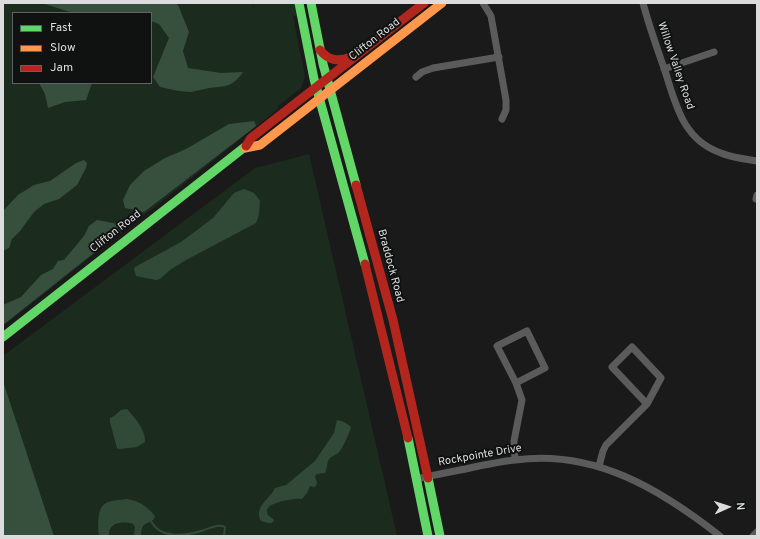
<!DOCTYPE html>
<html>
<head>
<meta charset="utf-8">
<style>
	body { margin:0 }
	#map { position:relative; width:760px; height:539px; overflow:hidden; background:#1a1a1a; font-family:Overpass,sans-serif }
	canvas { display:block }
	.frame { position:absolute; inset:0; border:4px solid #dbdcdb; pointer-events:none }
	.legend { position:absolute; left:12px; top:12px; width:140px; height:72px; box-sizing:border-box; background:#101211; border:1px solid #616362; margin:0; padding:5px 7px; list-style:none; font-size:12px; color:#dbdcdb }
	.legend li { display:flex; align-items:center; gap:8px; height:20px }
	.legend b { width:20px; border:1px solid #616362 }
	.north { position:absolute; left:708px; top:487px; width:40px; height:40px; -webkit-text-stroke:3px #101211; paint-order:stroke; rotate:87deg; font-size:11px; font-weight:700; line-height:16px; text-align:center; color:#dbdcdb }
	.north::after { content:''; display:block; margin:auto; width:14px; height:18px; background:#dbdcdb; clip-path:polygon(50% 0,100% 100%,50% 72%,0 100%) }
</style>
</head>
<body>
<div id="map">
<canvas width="760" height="539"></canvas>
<div class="frame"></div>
<ul class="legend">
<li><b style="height:5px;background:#63d668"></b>Fast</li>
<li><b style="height:5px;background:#ff974d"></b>Slow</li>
<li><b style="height:5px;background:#b3261e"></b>Jam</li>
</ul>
<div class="north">N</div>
</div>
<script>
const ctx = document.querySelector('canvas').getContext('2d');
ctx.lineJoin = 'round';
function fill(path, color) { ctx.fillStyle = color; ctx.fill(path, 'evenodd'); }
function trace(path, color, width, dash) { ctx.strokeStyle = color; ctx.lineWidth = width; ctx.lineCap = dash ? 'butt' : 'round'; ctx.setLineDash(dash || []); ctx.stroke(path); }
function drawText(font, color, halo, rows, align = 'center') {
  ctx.font = font + ' Overpass,sans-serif'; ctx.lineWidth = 4; ctx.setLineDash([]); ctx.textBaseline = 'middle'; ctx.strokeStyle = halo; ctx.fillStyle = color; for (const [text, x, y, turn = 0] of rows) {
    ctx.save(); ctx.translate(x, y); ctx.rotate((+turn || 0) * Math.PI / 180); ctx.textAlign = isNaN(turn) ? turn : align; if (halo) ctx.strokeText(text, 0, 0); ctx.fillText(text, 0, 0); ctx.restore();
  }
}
fill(new Path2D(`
	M3 3H251L256 10 252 3H299L302 17 293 16 305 77 301 88 278 106V109L151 210 139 217 131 225 3 326ZM13 13H151V83H13Z
	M309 154 397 536H54L3 381V356L255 168Z`), '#1b2c1f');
fill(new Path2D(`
	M42 3H176L178 5 189 32 183 51 188 68 221 73 243 72C232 87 227 86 209 88 203 89 197 91 191 92 181 92 170 89 160 87L153 77 169 38 159 24 151 21V13H73Z
	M39 83H92L86 100 65 102 48 108 45 94Z
	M254 121 256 126 144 212 125 208 123 200 130 185 144 171 165 158 186 149 229 124Z
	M84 160 87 163 86 168 77 185 59 199 44 204 34 212 20 231 12 239 9 248 3 251V211L18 195 34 185 50 181 76 163Z
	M97 220 118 224 124 229 3 325V305L21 297 41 275 53 269 58 261 64 260 84 236 89 226Z
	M3 381 54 536H3Z`), '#37503d');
fill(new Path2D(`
	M244 189 254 193 260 201C259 210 260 214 256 223L186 260 170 270 160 279 156 280 136 276 134 269 135 267 181 242 213 218 234 193Z
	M127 409C134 417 146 430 145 442L137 447 119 449 117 448 110 422V418L114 416 121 410Z
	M337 420C343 421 346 423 351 427 350 432 342 450 338 453 336 455 332 456 330 458 326 462 328 468 325 473L317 474 315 476 317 483 315 487 310 486 307 493 302 499C295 498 272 502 268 508 266 510 267 512 268 515L273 519 274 521 272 523H268L261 521C253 507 271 498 275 488L286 485 315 461 334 433Z
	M127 499C139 501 147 506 155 516L154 519C144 526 142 522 141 536H134L135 527 133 524C123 521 108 522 109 536H99C98 526 96 506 108 502 114 500 121 500 127 499Z`), '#314a37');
trace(new Path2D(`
	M151 521C160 539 185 536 201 531 209 529 217 523 225 527L224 536`), '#314a37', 2);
trace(new Path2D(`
	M483 3 491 16 506 100V110L502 119
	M643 3C649 26 657 48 665 71 676 105 683 140 721 153 732 158 745 159 757 161
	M664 69 714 52
	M416 77 422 72 433 68 499 57
	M756 199 757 195
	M527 331 545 368 516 383 497 346Z
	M632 347 661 378 647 404 612 367Z
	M515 460 514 441 522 400 516 383
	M599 466 603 451 606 445 647 404
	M416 479C437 474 458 471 479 466 491 464 503 461 515 460 594 449 660 489 720 536
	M753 536 757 532`), '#5a5b5a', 7);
trace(new Path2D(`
	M299 3 314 79 365 264
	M311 3 323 64 356 185
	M3 337 246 146
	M408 438 428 536
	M428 478 440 536`), '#63d668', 9);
trace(new Path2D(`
	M245 148 260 145 442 3`), '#ff974d', 9);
trace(new Path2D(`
	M320 50C329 61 338 62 351 57
	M246 146 251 138 424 3
	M356 185 393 320 428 478
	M365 264 408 438`), '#b3261e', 9);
drawText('11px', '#dbdcdb', '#101211', [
	["Clifton Road",375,40,-38],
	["Willow Valley Road",675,66,71],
	["Clifton Road",116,232,-38],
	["Braddock Road",390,266,75],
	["Rockpointe Drive",480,456,-10]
]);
</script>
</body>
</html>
